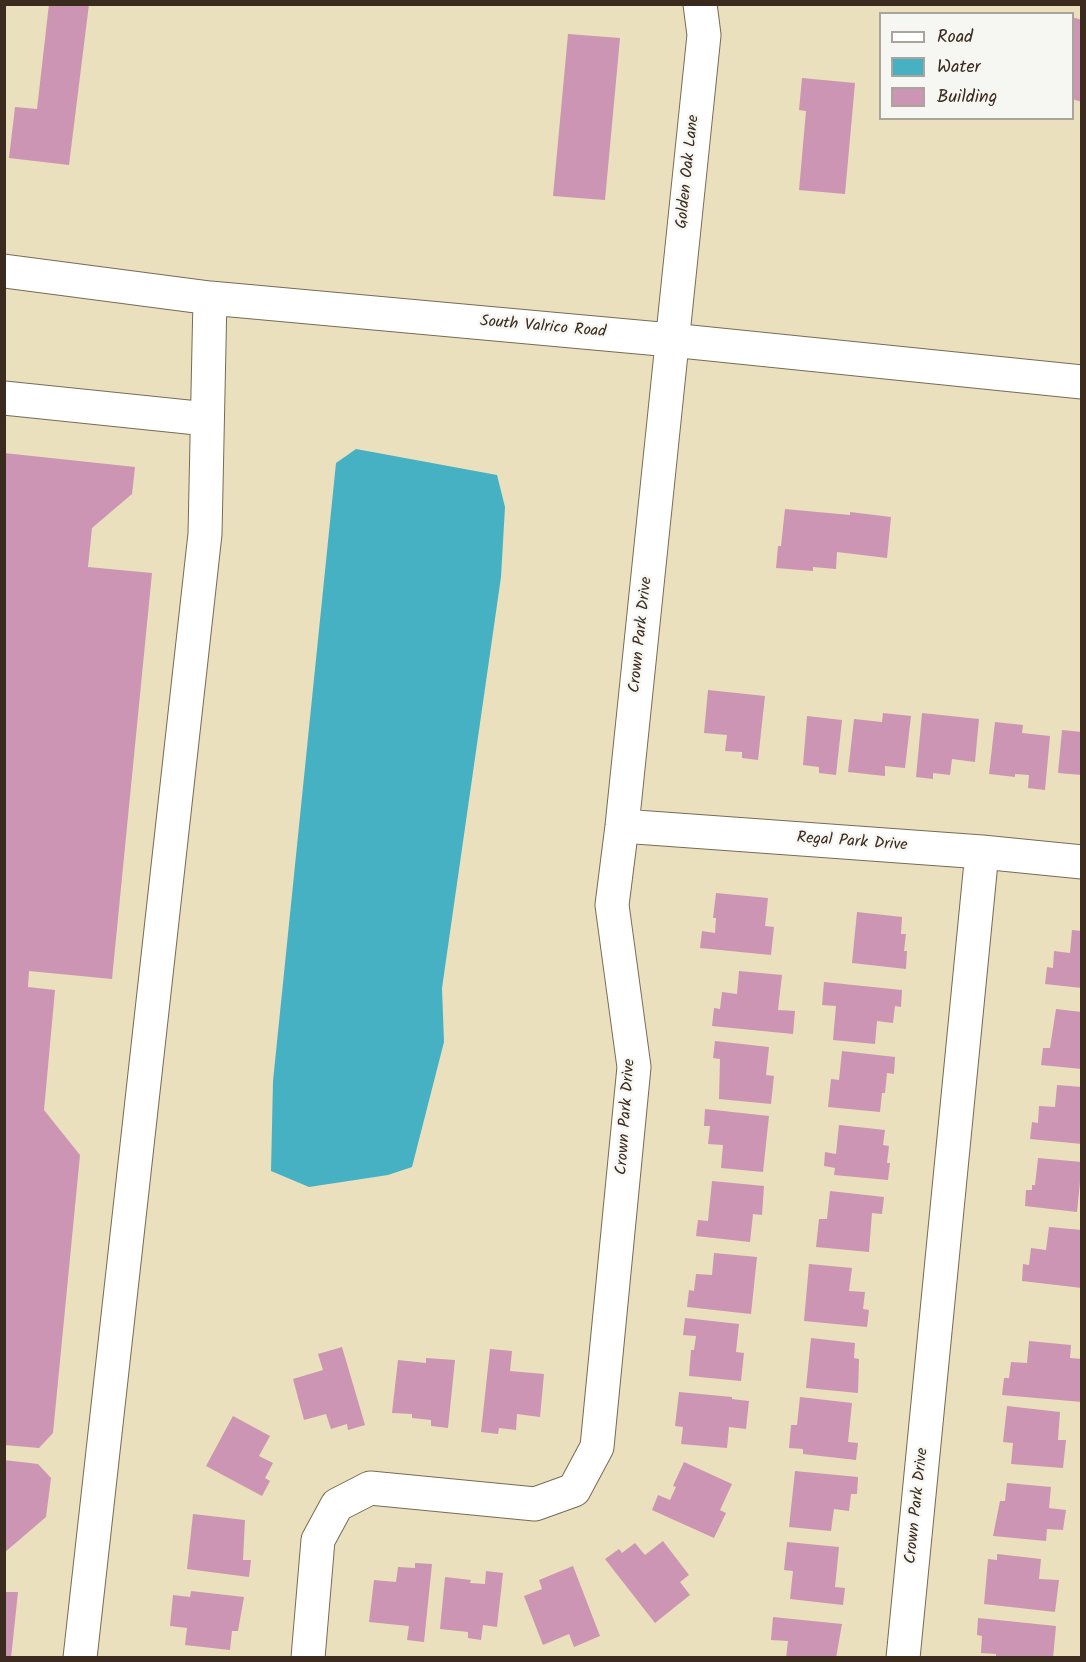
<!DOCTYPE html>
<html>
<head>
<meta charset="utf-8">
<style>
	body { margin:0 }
	#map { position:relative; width:1086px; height:1662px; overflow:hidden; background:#eae0bd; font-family:Kalam,sans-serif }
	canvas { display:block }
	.frame { position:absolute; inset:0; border:6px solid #3b2a1e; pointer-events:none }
	.legend { position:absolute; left:879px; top:12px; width:195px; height:108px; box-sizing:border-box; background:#f6f6f2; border:2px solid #aba49d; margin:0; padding:8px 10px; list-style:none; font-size:18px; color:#3b2a1e }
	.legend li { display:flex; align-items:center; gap:12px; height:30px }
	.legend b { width:30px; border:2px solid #aba49d }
</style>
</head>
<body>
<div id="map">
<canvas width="1086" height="1662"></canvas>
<div class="frame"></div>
<ul class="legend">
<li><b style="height:8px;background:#fff"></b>Road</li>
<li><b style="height:16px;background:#46b1c3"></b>Water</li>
<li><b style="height:16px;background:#cc95b3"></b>Building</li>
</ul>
</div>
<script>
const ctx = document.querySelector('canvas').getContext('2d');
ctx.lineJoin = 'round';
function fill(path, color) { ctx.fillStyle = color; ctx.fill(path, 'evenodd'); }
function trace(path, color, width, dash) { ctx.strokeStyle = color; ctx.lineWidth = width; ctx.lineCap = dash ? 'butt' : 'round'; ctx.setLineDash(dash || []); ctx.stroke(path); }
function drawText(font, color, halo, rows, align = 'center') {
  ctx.font = font + ' Kalam,sans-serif'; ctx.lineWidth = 5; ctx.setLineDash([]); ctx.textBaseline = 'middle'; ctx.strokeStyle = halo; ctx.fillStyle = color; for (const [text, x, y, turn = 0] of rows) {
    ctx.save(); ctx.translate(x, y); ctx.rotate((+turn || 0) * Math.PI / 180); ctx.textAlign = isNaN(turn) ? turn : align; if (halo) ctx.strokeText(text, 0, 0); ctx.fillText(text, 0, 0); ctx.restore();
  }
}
fill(new Path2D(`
	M356 449 497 475 505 507 501 577 442 988 444 1042 412 1167 388 1175 309 1187 271 1171 273 1081 336 463Z`), '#46b1c3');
fill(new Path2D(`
	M49 4H89L69 165 9 158 15 107 37 109Z
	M1072 17 1082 20V102L1072 99Z
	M568 34 620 38 605 200 553 196Z
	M802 78 855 83 845 194 799 190 806 111 799 110Z
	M4 453 135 467 132 494 92 528 88 567 152 573 112 979 29 971 28 987 55 990 44 1110 80 1155 53 1433 39 1448 4 1445Z
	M785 509 850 515V512L891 517 887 558 837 552 836 569 813 567V571L776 568 778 546H781Z
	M708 690 765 696 758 760 742 758V752L725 751 727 735 704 733Z
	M883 713 911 716 905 768 885 766V776L848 772 854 719 882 722Z
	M922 713 979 719 975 762 952 759 950 775 933 773V779L916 777Z
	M807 716 842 720 836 775 819 773V767L803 765Z
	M995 722 1023 725 1022 733 1050 736 1045 790 1028 788 1029 775 1015 774V777L989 774Z
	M1062 730 1082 732V775L1058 773Z
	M716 893 768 898 765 926 774 927 771 955 700 948 702 931 715 933 716 918H713Z
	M857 912 902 917 901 934H906L904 951H907L906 969 852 963Z
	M1072 930 1082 931V988L1045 984 1047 967 1053 968 1054 951 1070 953Z
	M739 971 782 975 778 1010 795 1011 793 1034 712 1026 714 1008 720 1009 722 992 737 994Z
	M824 982 902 990 901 1007 895 1006 893 1023 877 1021 875 1044 833 1040 836 1006 822 1005Z
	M1056 1009 1082 1012V1069L1041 1065 1043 1048H1050Z
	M715 1041 769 1047 766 1075 774 1076 771 1104 719 1099 720 1059 713 1058Z
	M842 1051 895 1057 894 1074 887 1073 885 1093H882L880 1112 828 1107 831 1079 839 1080Z
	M1057 1085 1082 1087V1144L1030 1139 1032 1122 1038 1123 1039 1106 1055 1107Z
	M705 1109 769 1116 763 1172 721 1168 723 1145 708 1144 710 1126H704Z
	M839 1125 885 1130 883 1145 889 1146 887 1163H890L888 1180 834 1175 835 1168 824 1166 825 1152 836 1154Z
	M1038 1158 1082 1162 1077 1212 1025 1206 1026 1190H1032V1185H1035Z
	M712 1181 764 1186 762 1215 753 1214 750 1242 696 1236 698 1220 708 1221Z
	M830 1191 884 1197 882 1214 872 1213 869 1252 816 1247 819 1219H827Z
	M1049 1227 1082 1230V1288L1022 1281 1023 1264 1029 1265 1031 1248 1046 1250Z
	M714 1253 757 1257 751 1314 687 1307 689 1290 694 1291 696 1274 712 1275Z
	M809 1264 852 1268 849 1291 865 1292 863 1309 869 1310 867 1327 804 1321Z
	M685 1318 739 1324 736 1352 744 1353 741 1381 689 1376 691 1350H694L696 1336 683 1335Z
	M811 1338 855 1343 854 1358 859 1359 858 1393 806 1388Z
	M1029 1341 1071 1345 1070 1358 1082 1359V1402L1002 1395 1004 1378H1009L1011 1362 1027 1363Z
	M342 1347 365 1425 348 1430 347 1424 331 1429 326 1414 304 1420 293 1379 323 1370 318 1354Z
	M490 1349 512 1351 510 1371 544 1374 540 1417 517 1414 516 1430 499 1428 498 1434 481 1432Z
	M426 1358 455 1360 448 1428 431 1426V1420L412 1418V1414L392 1413 398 1360 426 1363Z
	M679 1392 732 1397V1399L749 1401 746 1429 729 1427 727 1448 681 1444 683 1427 675 1426Z
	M800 1397 852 1403 848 1442 858 1443 856 1460 803 1454V1449L789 1448 791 1425H797Z
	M1007 1406 1060 1412 1058 1440H1066L1063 1468 1011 1464 1013 1443 1003 1442Z
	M233 1416 270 1436 259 1456 273 1463 265 1478 270 1481 262 1496 206 1466Z
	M4 1460 38 1464 51 1478 46 1517 4 1553Z
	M684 1462 732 1484 720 1510 726 1513 714 1538 652 1510 658 1495 670 1500 676 1487 673 1486Z
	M795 1471 858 1477 857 1494H851L849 1511 834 1509 831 1531 789 1527Z
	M1007 1483 1051 1487 1049 1508 1066 1510 1063 1530 1047 1529 1046 1541 993 1536 1000 1501H1005Z
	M193 1514 245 1520 243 1560H251L249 1577 187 1569Z
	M663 1541 689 1575 680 1582 690 1595 655 1623 605 1559 619 1549 622 1553 635 1543 645 1555Z
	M787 1542 839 1547 835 1587 845 1588 843 1605 790 1599 793 1571 784 1570Z
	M997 1554 1041 1559 1039 1579 1059 1580 1055 1612 984 1604 988 1559 997 1560Z
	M415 1563 432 1564 424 1642 407 1640 409 1626 369 1622 374 1580 396 1582 398 1567 415 1568Z
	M573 1566 600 1636 574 1647 569 1634 543 1645 524 1596 542 1589 539 1580Z
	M486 1571 503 1573 497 1627 483 1625 481 1640 468 1638V1632L440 1629 445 1577 471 1580 470 1583 485 1584Z
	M191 1591 244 1597 238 1631H232L230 1650 185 1645 187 1628 170 1626 173 1595 190 1597Z
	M4 1592H18L11 1658H4Z
	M773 1617 842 1624 836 1658H786L788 1641 771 1640Z
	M978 1618 1056 1626 1053 1658H996V1654L981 1653 982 1636 977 1635Z`), '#cc95b3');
const minor = new Path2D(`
	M4 271 210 298 671 340 1082 382
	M4 398 207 419
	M622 826 982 852 1082 862
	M80 1658 205 534 210 298
	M308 1658 318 1540 337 1505 370 1488 535 1504 574 1490 597 1447 634 1067 612 905 622 826 704 35 700 4
	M903 1658 982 852`);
trace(minor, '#786a56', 35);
trace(minor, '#fff', 33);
drawText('16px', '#3b2a1e', '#f6f6f2', [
	["Golden Oak Lane",689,172,-84],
	["South Valrico Road",543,328,5],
	["Crown Park Drive",642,635,-84],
	["Regal Park Drive",852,843,4],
	["Crown Park Drive",627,1117,-86],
	["Crown Park Drive",918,1506,-84]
]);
</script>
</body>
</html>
